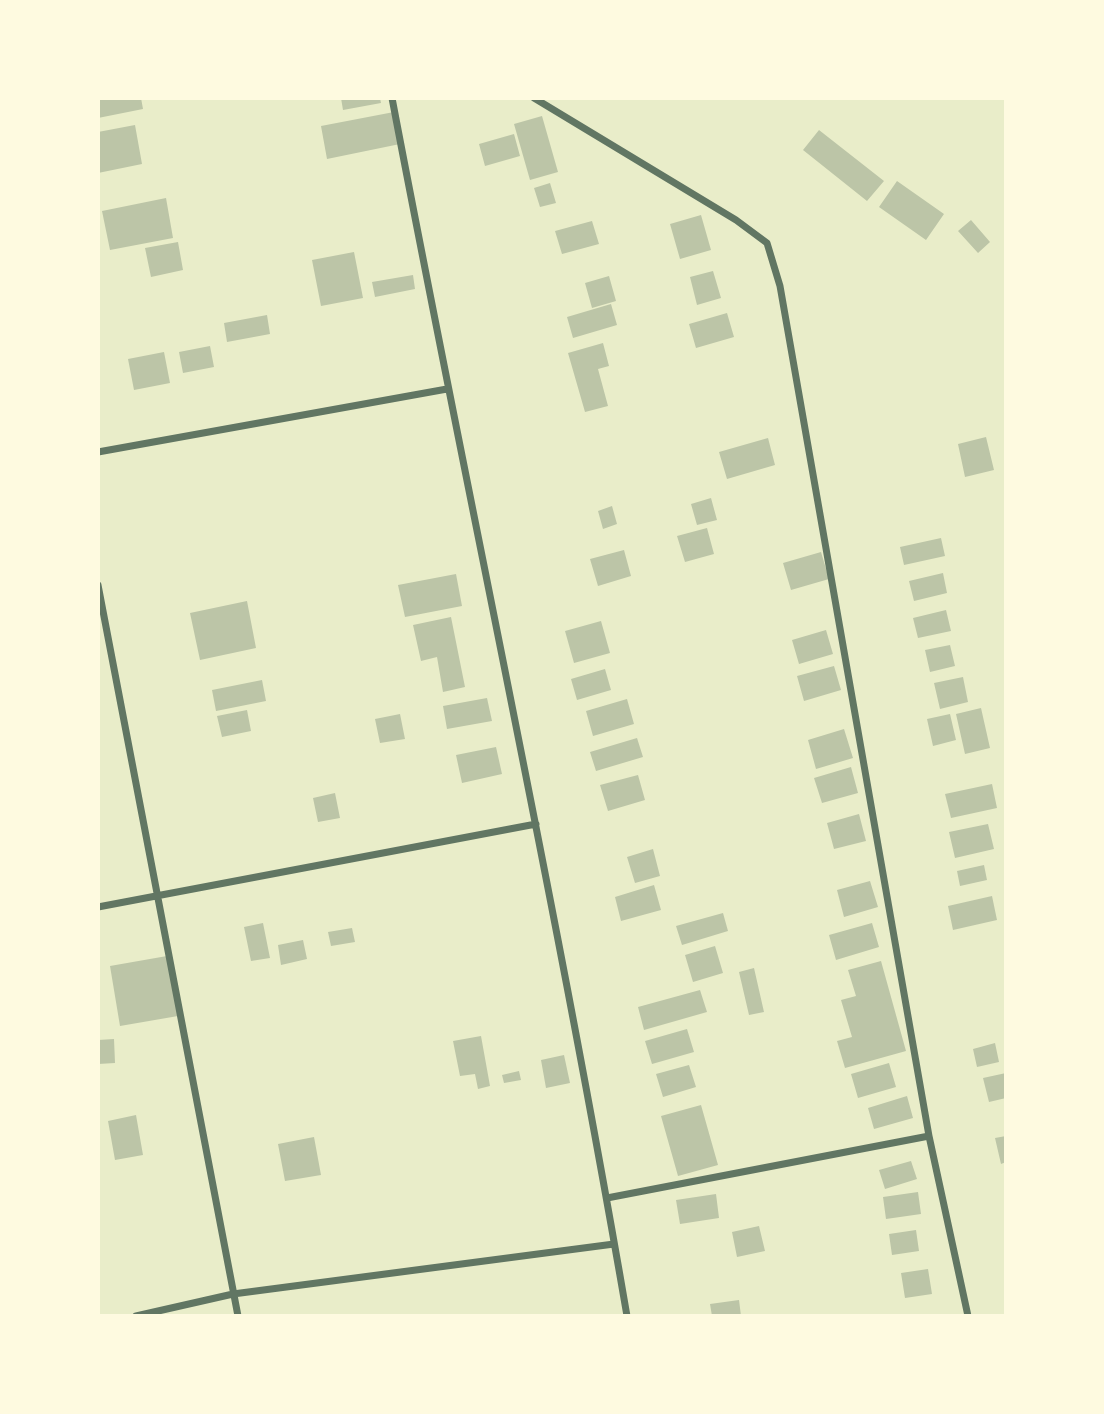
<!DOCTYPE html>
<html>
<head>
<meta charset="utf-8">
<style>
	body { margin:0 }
	#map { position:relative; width:1104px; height:1414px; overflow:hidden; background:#e9edc9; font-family:"Work Sans",sans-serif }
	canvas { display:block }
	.frame { position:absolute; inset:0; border:100px solid #fefae0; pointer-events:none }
</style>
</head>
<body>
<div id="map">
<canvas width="1104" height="1414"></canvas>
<div class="frame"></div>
</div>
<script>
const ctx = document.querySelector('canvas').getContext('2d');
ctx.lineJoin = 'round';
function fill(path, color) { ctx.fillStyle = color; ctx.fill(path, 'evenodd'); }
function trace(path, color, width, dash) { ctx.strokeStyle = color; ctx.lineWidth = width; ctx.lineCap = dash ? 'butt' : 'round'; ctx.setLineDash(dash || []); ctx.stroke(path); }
fill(new Path2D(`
	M98 98H141L143 109 98 118Z
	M341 98H380L381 103 343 110Z
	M394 112 400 144 327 159 321 126Z
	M542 116 558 172 530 180 514 124Z
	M135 125 142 164 98 173V132Z
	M819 130 884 181 867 201 803 150Z
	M514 134 520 156 485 166 479 144Z
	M897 181 944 214 926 240 879 207Z
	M550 183 556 203 540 207 534 188Z
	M166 198 173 238 110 250 102 211Z
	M701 215 711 250 680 259 670 224Z
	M971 220 990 242 978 253 958 231Z
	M592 221 599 244 562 254 555 231Z
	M178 242 183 270 151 277 145 248Z
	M354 252 363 298 321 306 312 260Z
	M713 271 721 298 697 305 690 277Z
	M413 275 415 289 375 297 372 282Z
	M609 276 616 301 592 308 585 283Z
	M611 304 617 325 573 338 567 317Z
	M727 313 734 337 696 348 689 324Z
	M267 315 270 334 227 342 224 323Z
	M603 343 609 366 598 369 608 406 585 412 568 353Z
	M210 346 214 367 183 373 179 352Z
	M164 352 170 383 134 390 128 359Z
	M986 437 994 470 965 477 958 444Z
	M768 438 775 465 727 479 719 452Z
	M711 498 717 520 697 525 691 504Z
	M612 506 617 524 603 529 598 511Z
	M707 528 714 554 685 562 677 536Z
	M941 538 945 556 904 565 900 547Z
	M624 550 631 576 598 586 590 559Z
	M821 552 829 579 791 590 783 563Z
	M943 573 947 593 914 601 909 581Z
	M456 574 462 606 405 617 398 585Z
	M247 601 256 648 200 660 190 613Z
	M946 610 951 631 918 638 913 618Z
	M451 617 465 687 443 692 437 657 421 661 413 625Z
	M601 621 610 653 574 663 565 631Z
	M826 630 833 654 799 664 792 640Z
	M950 645 955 666 930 672 925 650Z
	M834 666 841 690 804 701 797 676Z
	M605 669 611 690 577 700 571 679Z
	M963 677 968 702 940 709 934 683Z
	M262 680 266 701 216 711 212 690Z
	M487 698 492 721 447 729 443 706Z
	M627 699 634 724 593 736 586 711Z
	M981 708 990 748 965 754 956 714Z
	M247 710 251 731 222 737 217 716Z
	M400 714 405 739 380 743 375 719Z
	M950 714 956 740 933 746 927 719Z
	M844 729 853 758 816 769 808 740Z
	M637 738 643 757 596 771 590 752Z
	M496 747 502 774 462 783 456 755Z
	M851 767 858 793 822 803 814 778Z
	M638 775 645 800 608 811 600 785Z
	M992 784 997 808 951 818 945 794Z
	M335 793 340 818 318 822 313 798Z
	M859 814 866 841 834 849 827 823Z
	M988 824 994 849 955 858 949 832Z
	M653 849 660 876 635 883 627 857Z
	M984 865 987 880 960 886 957 871Z
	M870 881 878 907 844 917 837 890Z
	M654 885 661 910 621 921 615 897Z
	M992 896 997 920 953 930 948 906Z
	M723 913 728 931 682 945 676 926Z
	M263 923 270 958 251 961 244 927Z
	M872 923 879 947 836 960 829 935Z
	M352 928 355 942 331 946 328 932Z
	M303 940 307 959 281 965 278 945Z
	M715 946 723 973 693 982 685 955Z
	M167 956 178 1016 120 1026 110 966Z
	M881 961 906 1051 845 1068 837 1041 852 1037 841 1000 856 996 848 970Z
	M754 968 764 1012 749 1015 739 972Z
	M700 990 707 1012 644 1030 638 1007Z
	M687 1029 694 1052 652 1064 645 1041Z
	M481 1036 490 1086 478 1089 475 1074 460 1076 453 1041Z
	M114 1039 115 1063 98 1064V1040Z
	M995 1043 999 1062 977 1067 973 1049Z
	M564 1055 570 1083 546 1088 541 1060Z
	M889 1063 896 1087 858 1098 851 1074Z
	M689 1065 696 1087 663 1097 656 1074Z
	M519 1071 521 1080 504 1083 502 1075Z
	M1006 1073V1098L989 1102 983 1078Z
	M907 1096 913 1118 874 1129 868 1108Z
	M701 1105 718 1165 678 1176 661 1116Z
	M136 1115 143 1155 115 1160 108 1121Z
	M1006 1136V1162L1001 1164 995 1138Z
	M314 1137 321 1175 285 1181 278 1144Z
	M911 1161 917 1179 885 1189 879 1170Z
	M918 1192 921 1214 886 1219 883 1197Z
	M716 1194 719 1218 680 1224 676 1200Z
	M759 1226 765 1251 737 1257 732 1232Z
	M916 1230 919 1251 892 1255 889 1234Z
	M928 1269 932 1294 905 1298 901 1273Z
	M739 1300 741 1316H712L710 1304Z`), '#bcc5a7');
trace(new Path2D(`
	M392 98C469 504 557 908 627 1316
	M534 98 736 220 767 243 780 286 929 1136 968 1316
	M98 452 447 389
	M98 585 238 1316
	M98 907 536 824
	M607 1198 929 1136
	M136 1316 233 1294 614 1244`), '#617663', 7);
</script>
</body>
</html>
